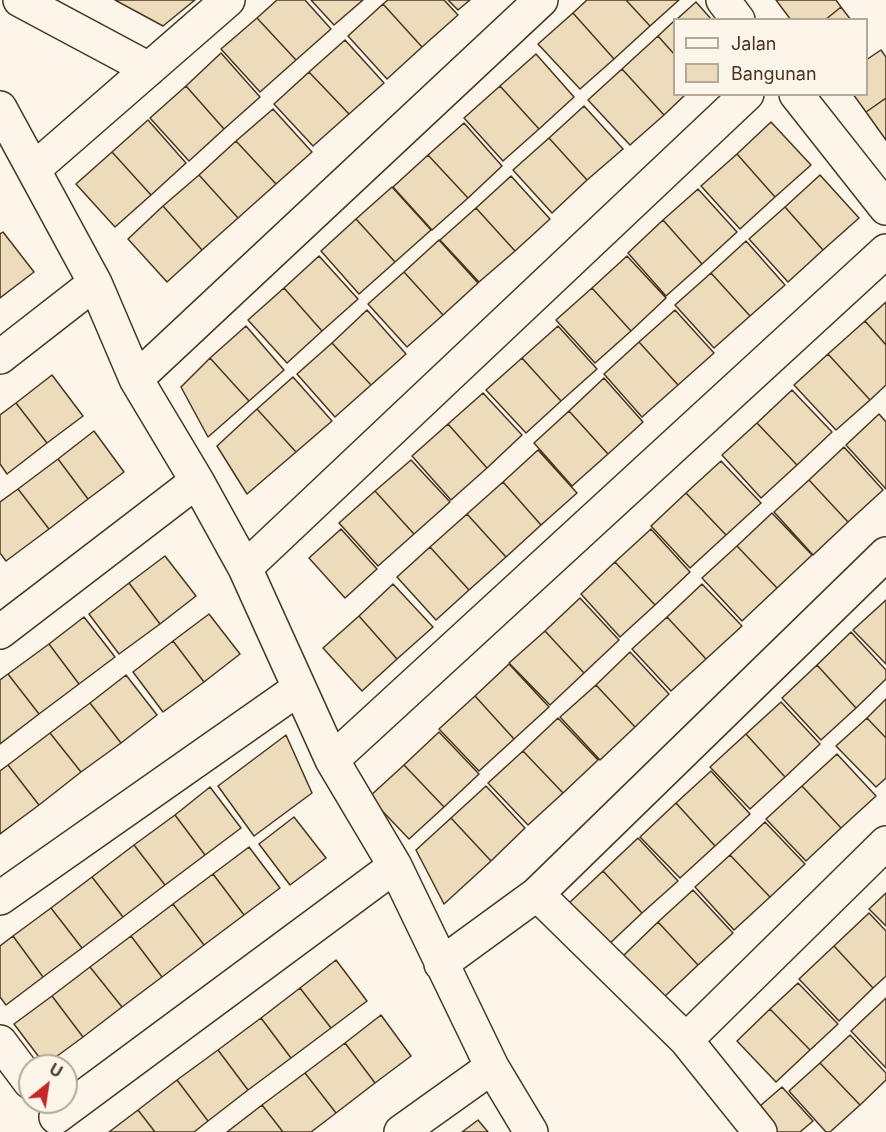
<!DOCTYPE html>
<html>
<head>
<meta charset="utf-8">
<style>
	body { margin:0 }
	#map { position:relative; width:886px; height:1132px; overflow:hidden; background:#fbf6e9; font-family:Inter,sans-serif }
	canvas { display:block }
	.legend { position:absolute; left:673px; top:18px; width:195px; height:78px; box-sizing:border-box; background:#fbf6e9; border:2px solid #b4a999; margin:0; padding:8px 10px; list-style:none; font-size:18px; color:#4a3520 }
	.legend li { display:flex; align-items:center; gap:12px; height:30px }
	.legend b { width:30px; border:2px solid #b4a999 }
	.north { position:absolute; left:18px; top:1054px; width:60px; height:60px; box-sizing:border-box; background:#fbf6e9; border:2px solid #b4a999; border-radius:50%; rotate:30deg; font-size:16px; font-weight:700; line-height:24px; text-align:center; color:#4a3520 }
	.north::after { content:''; display:block; margin:auto; width:21px; height:27px; background:#c62828; clip-path:polygon(50% 0,100% 100%,50% 72%,0 100%) }
</style>
</head>
<body>
<div id="map">
<canvas width="886" height="1132"></canvas>
<ul class="legend">
<li><b style="height:8px;background:#fbf6e9"></b>Jalan</li>
<li><b style="height:16px;background:#ecdcbc"></b>Bangunan</li>
</ul>
<div class="north">U</div>
</div>
<script>
const ctx = document.querySelector('canvas').getContext('2d');
ctx.lineJoin = 'round';
function fill(path, color) { ctx.fillStyle = color; ctx.fill(path, 'evenodd'); }
function trace(path, color, width, dash) { ctx.strokeStyle = color; ctx.lineWidth = width; ctx.lineCap = dash ? 'butt' : 'round'; ctx.setLineDash(dash || []); ctx.stroke(path); }
const building = new Path2D(`
	M115 0H195L163 26Z
	M277 0H305L331 29 296 60 257 18Z
	M311 0H363L334 25Z
	M388 0H444L458 15 422 47 383 4Z
	M448 0H470L458 10Z
	M587 0H626L650 26 614 59 573 13Z
	M626 0H679L650 26Z
	M776 0H836L841 7 825 20H791Z
	M696 2 712 20H676Z
	M383 4 422 47 387 79 348 36Z
	M841 7 851 20H825Z
	M573 13 614 59 580 89 538 44Z
	M257 18 296 60 260 92 221 49Z
	M674 21V54L658 36Z
	M658 36 674 54V94H686L664 115 622 69Z
	M345 40 384 83 349 114 309 72Z
	M881 50 886 57V98L866 112 853 94H866V60Z
	M221 53 260 97 224 129 186 86Z
	M536 54 574 97 539 129 500 86Z
	M622 69 664 115 630 145 588 100Z
	M309 72 349 114 313 146 274 104Z
	M186 86 224 129 189 161 150 118Z
	M500 86 539 129 503 161 464 118Z
	M886 98V140L866 112Z
	M584 106 623 149 587 180 549 138Z
	M273 109 312 152 276 184 236 141Z
	M148 120 186 163 151 195 112 152Z
	M771 122 811 165 775 197 737 154Z
	M464 123 502 166 468 198 428 155Z
	M549 138 587 180 552 213 513 170Z
	M236 141 276 184 238 218 199 175Z
	M112 152 151 195 115 227 76 184Z
	M737 154 775 197 740 229 701 186Z
	M428 155 468 198 432 230 393 187Z
	M199 175 238 218 202 250 163 206Z
	M820 175 859 218 823 250 785 207Z
	M511 176 550 219 515 251 476 208Z
	M392 187 431 230 395 262 356 219Z
	M698 189 737 232 702 264 663 220Z
	M163 206 202 250 167 282 128 239Z
	M785 207 823 250 788 282 749 239Z
	M476 208 515 251 479 282 440 240Z
	M356 219 395 262 359 294 321 251Z
	M663 220 702 264 666 296 628 253Z
	M3 232 34 272 0 298V234Z
	M439 240 478 283 443 315 404 272Z
	M746 241 785 285 750 316 711 273Z
	M319 256 358 299 322 331 284 288Z
	M627 256 666 298 631 331 592 288Z
	M404 272 443 315 407 347 368 304Z
	M711 273 750 316 714 348 675 305Z
	M284 288 322 331 287 363 248 320Z
	M592 288 631 331 595 363 556 320Z
	M886 302V345L865 321Z
	M367 310 406 354 371 385 332 343Z
	M675 310 714 353 678 385 639 342Z
	M865 321 886 345V385L870 400 828 354Z
	M246 326 284 370 249 401 210 358Z
	M558 326 597 369 561 401 522 358Z
	M639 342 678 385 642 417 604 374Z
	M332 343 371 385 335 417 297 374Z
	M828 354 870 400 836 430 794 385Z
	M210 358 249 401 208 437 181 387Z
	M522 358 561 401 526 433 486 390Z
	M52 375 83 416 47 443 16 403Z
	M293 377 332 421 296 452 257 409Z
	M604 378 643 422 608 454 569 411Z
	M792 390 832 432 797 465 757 423Z
	M483 393 522 435 487 468 448 424Z
	M16 403 47 443 7 474 0 464V415Z
	M257 409 296 452 247 494 217 446Z
	M569 411 608 454 572 486 534 443Z
	M879 414 886 422V489L846 445Z
	M757 423 797 465 761 498 722 455Z
	M448 424 487 468 451 500 412 456Z
	M94 431 124 472 88 499 58 459Z
	M844 447 883 490 848 522 809 480Z
	M538 450 577 493 541 525 503 482Z
	M58 459 88 499 49 529 18 489Z
	M411 460 450 502 414 534 375 491Z
	M721 461 761 503 726 535 686 493Z
	M809 480 848 522 813 555 774 512Z
	M503 482 541 525 506 557 467 514Z
	M18 489 49 529 6 561 0 553V502Z
	M375 491 414 534 378 566 339 523Z
	M686 493 726 535 690 568 651 526Z
	M772 513 812 555 777 588 737 546Z
	M467 514 506 557 469 590 430 547Z
	M341 529 377 569 345 598 309 558Z
	M651 529 690 572 655 605 615 562Z
	M737 546 777 588 742 621 702 578Z
	M430 547 469 590 436 620 397 577Z
	M165 556 196 596 160 624 129 583Z
	M615 562 655 605 620 637 581 594Z
	M129 583 160 624 119 654 89 614Z
	M393 584 433 627 397 659 359 616Z
	M702 584 742 626 706 659 667 617Z
	M580 598 619 640 584 673 545 631Z
	M886 600V664L853 630Z
	M209 614 240 654 204 682 173 641Z
	M359 616 397 659 362 691 323 648Z
	M84 617 115 657 79 684 49 644Z
	M667 617 706 659 671 691 632 649Z
	M545 631 584 673 550 705 509 663Z
	M851 632 886 670V679L856 708 817 665Z
	M173 641 204 682 163 712 133 672Z
	M49 644 79 684 39 714 8 674Z
	M630 652 669 694 635 727 596 685Z
	M509 664 549 707 514 739 475 696Z
	M817 665 856 708 821 740 782 698Z
	M8 674 39 714 0 744V680Z
	M126 675 157 715 121 743 90 703Z
	M596 685 635 727 600 760 560 717Z
	M475 696 514 739 479 771 439 729Z
	M886 699V738L867 718Z
	M781 702 820 744 785 777 746 734Z
	M90 703 121 743 81 772 50 733Z
	M558 718 598 760 563 793 523 751Z
	M867 718 886 738V778L876 787 836 746Z
	M439 732 479 774 444 807 404 765Z
	M50 733 81 772 39 805 8 765Z
	M746 734 785 777 750 809 710 767Z
	M286 735 312 793 254 836 218 786Z
	M523 751 563 793 528 825 488 783Z
	M837 754 876 796 841 828 802 786Z
	M8 765 39 805 0 834V771Z
	M404 765 444 807 409 839 369 797Z
	M711 771 750 814 715 846 676 803Z
	M486 786 525 828 491 861 451 818Z
	M802 786 841 828 806 861 766 819Z
	M210 787 241 828 205 855 175 815Z
	M676 803 715 846 680 878 640 837Z
	M175 815 205 855 165 885 134 845Z
	M294 817 326 858 290 885 259 844Z
	M451 818 491 861 444 904 416 850Z
	M765 822 805 864 770 897 730 855Z
	M638 838 678 881 642 913 603 871Z
	M134 845 165 885 123 917 92 877Z
	M249 847 280 888 244 915 213 874Z
	M730 855 770 897 734 930 695 887Z
	M603 871 642 913 607 946 568 904Z
	M213 874 244 915 204 945 173 904Z
	M92 877 123 917 82 948 51 908Z
	M693 890 733 933 698 965 658 922Z
	M886 893V926L869 909Z
	M173 904 204 945 162 977 131 936Z
	M51 908 82 948 43 977 13 936Z
	M869 913 886 931V976L873 988 834 946Z
	M658 922 698 965 663 998 623 956Z
	M13 936 43 977 6 1005 0 997V946Z
	M131 936 162 977 122 1007 90 967Z
	M834 946 873 988 839 1021 799 979Z
	M336 960 367 1001 331 1028 300 988Z
	M90 967 122 1007 83 1037 52 996Z
	M798 983 838 1024 810 1050 770 1009Z
	M300 988 331 1028 291 1058 261 1018Z
	M52 996 83 1037 45 1065 14 1024Z
	M886 998V1068L851 1031Z
	M770 1009 810 1050 776 1082 737 1041Z
	M381 1015 411 1056 375 1083 345 1043Z
	M261 1018 291 1058 248 1090 218 1050Z
	M850 1035 886 1073V1080L860 1105 820 1063Z
	M345 1043 375 1083 336 1113 305 1073Z
	M218 1050 248 1090 208 1121 177 1080Z
	M820 1063 860 1105 830 1132H826L789 1091Z
	M305 1073 336 1113 311 1132H283L262 1105Z
	M177 1080 208 1121 194 1132H155L138 1110Z
	M782 1087 813 1121 800 1132H771L753 1112Z
	M262 1105 283 1132H227Z
	M138 1110 155 1132H109Z
	M478 1120 488 1132H462Z`);
fill(building, '#ecdcbc');
trace(building, '#4a3520', 1.5);
const street = new Path2D(`
	M20 0 149 69
	M723 0 738 20
	M796 94 886 208
	M0 108 95 283 136 379 197 481 245 568 332 760 395 866 492 1067 531 1132
	M34 169 228 0
	M0 357 95 283
	M136 379 541 0
	M245 568 747 94
	M0 632 197 481
	M332 760 886 251
	M537 894 686 1040 886 843
	M0 898 298 689
	M441 964 537 894 886 554
	M686 1040 760 1132
	M0 1042 30 1082
	M56 1117 395 866
	M401 1132 492 1067`);
trace(street, '#4a3520', 36);
trace(street, '#fbf6e9', 33);
</script>
</body>
</html>
